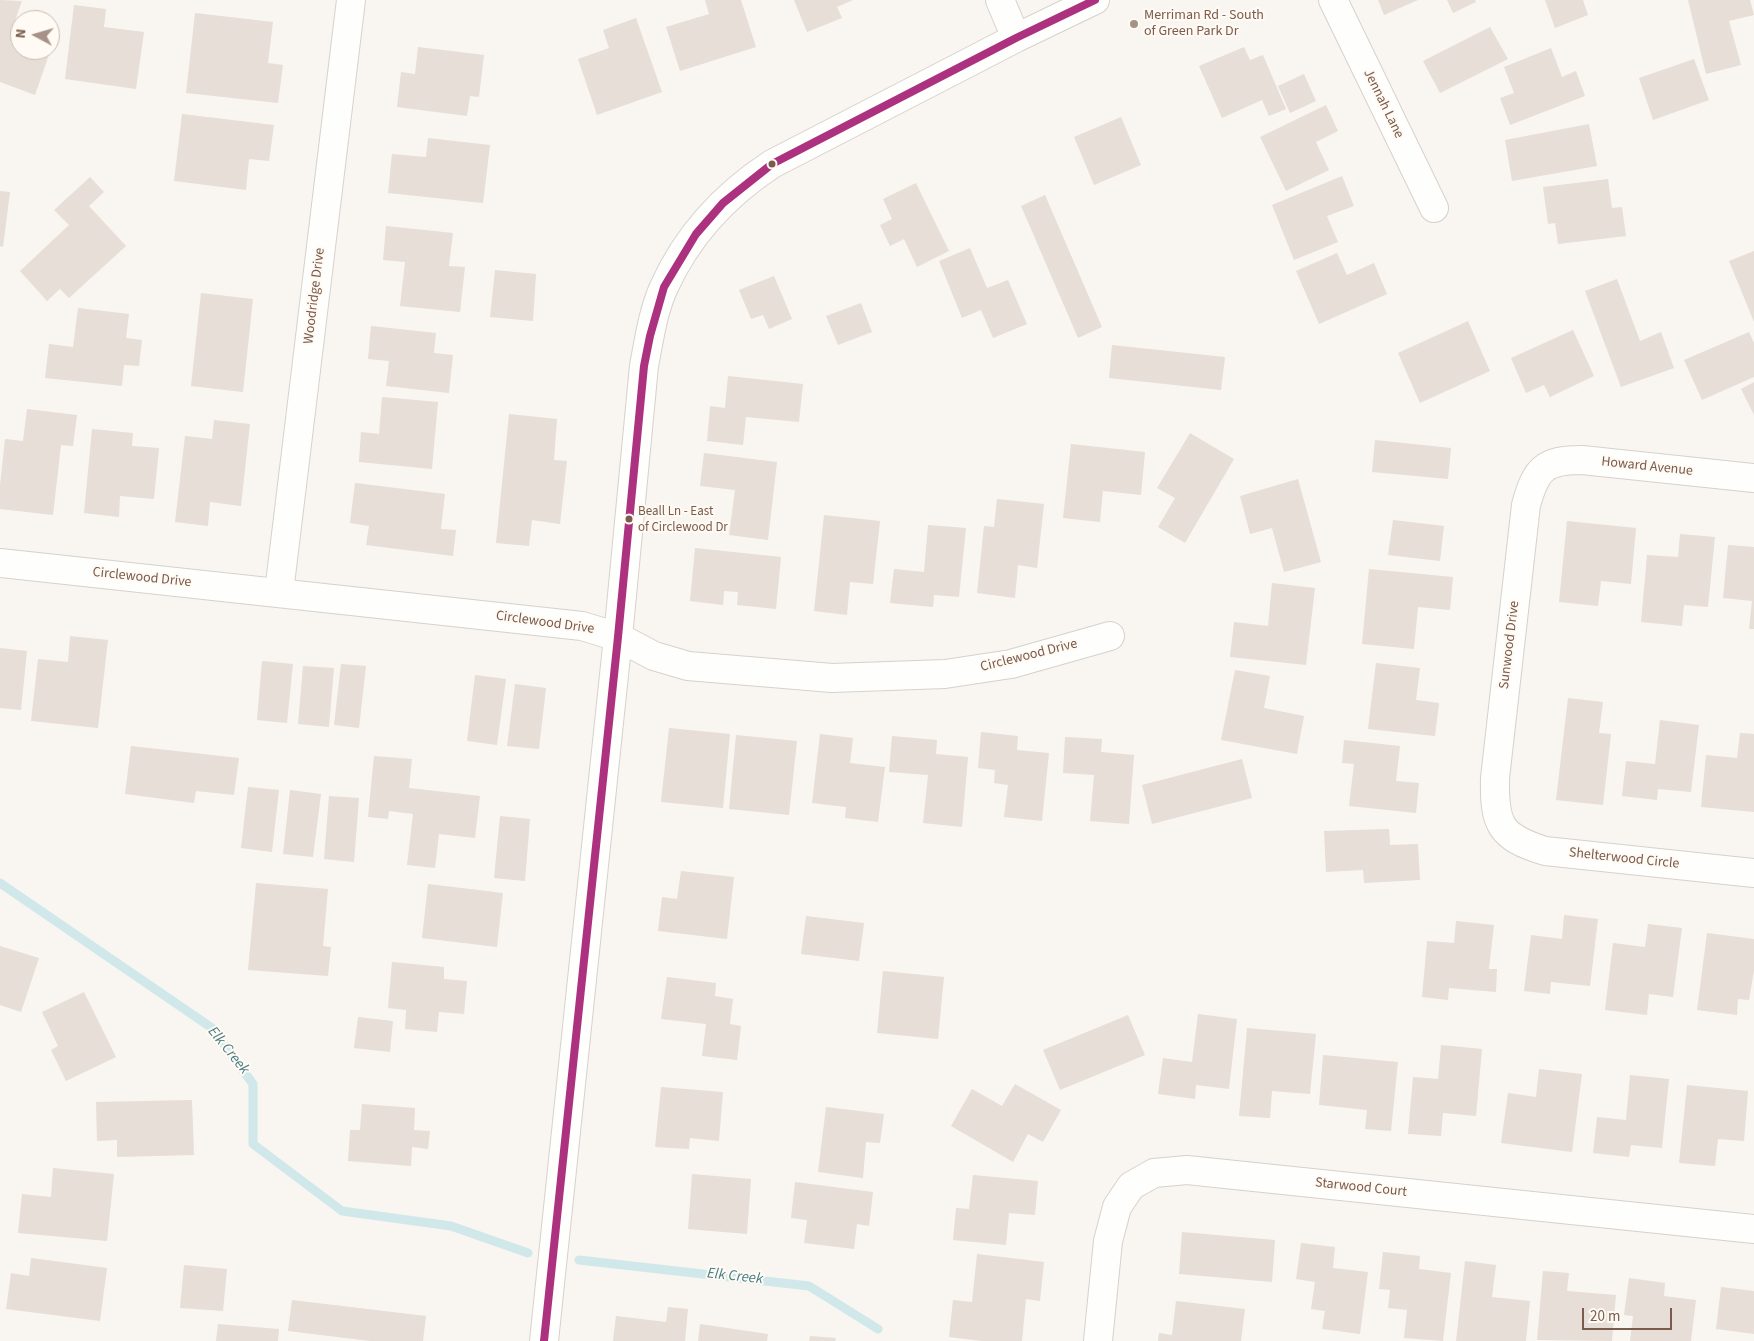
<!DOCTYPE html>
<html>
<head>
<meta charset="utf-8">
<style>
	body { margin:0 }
	#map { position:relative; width:1754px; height:1341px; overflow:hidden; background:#f9f5f0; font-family:"Source Sans 3",sans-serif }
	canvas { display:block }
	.north { position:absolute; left:10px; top:10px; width:50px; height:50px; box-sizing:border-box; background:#fffaf3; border:1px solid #cabbb1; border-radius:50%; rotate:276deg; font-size:14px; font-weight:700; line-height:20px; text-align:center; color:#7a5c4d }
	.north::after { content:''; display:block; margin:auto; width:18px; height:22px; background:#a69286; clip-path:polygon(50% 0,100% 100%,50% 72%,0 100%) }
	.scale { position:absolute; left:1582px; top:1308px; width:90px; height:22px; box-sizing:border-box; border:2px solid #7a5c4d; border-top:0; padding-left:6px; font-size:15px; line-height:18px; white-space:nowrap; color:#7a5c4d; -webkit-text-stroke:4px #fffaf3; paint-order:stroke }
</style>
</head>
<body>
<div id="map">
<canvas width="1754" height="1341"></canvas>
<div class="north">N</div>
<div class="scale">20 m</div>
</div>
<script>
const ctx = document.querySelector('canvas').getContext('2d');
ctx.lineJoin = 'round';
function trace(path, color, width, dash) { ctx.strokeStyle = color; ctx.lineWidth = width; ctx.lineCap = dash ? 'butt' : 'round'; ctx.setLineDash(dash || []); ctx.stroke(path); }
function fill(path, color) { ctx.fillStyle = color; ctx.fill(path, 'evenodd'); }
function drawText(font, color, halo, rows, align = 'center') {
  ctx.font = font + ' "Source Sans 3",sans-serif'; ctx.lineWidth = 4; ctx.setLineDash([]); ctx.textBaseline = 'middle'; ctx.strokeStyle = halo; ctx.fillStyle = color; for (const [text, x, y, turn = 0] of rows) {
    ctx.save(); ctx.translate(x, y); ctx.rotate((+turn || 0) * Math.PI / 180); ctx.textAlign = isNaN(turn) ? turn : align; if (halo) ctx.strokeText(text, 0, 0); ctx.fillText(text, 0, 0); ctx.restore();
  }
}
trace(new Path2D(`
	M0 883 212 1028 253 1084V1144L342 1211 451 1226 528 1253
	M579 1260 809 1286 878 1329`), '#d0e8ea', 9);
fill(new Path2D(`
	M0 0 22 1 12 29 20 31V50H50V42L53 43 35 95 0 82Z
	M705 0H741L756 47 680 71 666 27 709 14Z
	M794 0H853L837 7 842 18 807 32Z
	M1378 0H1418L1384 15Z
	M1447 0H1475L1476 2 1453 13Z
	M1545 0H1583L1588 15 1555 28Z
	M1688 0H1750L1754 15 1729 21 1741 65 1706 74Z
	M74 5 106 9 104 27 144 32 136 89 65 79Z
	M195 13 273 22 268 63 283 65 278 103 186 93Z
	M636 18 662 92 597 115 578 59 609 48 603 30Z
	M1490 27 1508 59 1440 93 1423 61Z
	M418 47 484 55 479 97 470 96 467 116 397 107 401 72 415 74Z
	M1244 47 1250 60 1263 55 1286 109 1269 116 1262 100 1222 118 1199 66Z
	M1551 48 1562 77 1576 71 1585 96 1510 125 1500 98 1514 93 1504 67Z
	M1694 59 1709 100 1653 120 1639 78Z
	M1304 74 1316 101 1290 113 1278 86Z
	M1326 105 1338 131 1316 142 1329 170 1286 191 1260 137Z
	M182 114 274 125 269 161 249 159 246 190 174 181Z
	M1121 117 1141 165 1094 185 1074 137Z
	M1589 124 1597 166 1512 181 1505 140Z
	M428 138 490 145 483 203 388 193 392 154 426 157Z
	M1342 176 1354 206 1327 216 1338 242 1294 260 1272 205Z
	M90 177 104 192 89 206 126 246 69 298 60 289 47 301 20 271 69 225 54 210Z
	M1608 179 1612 208 1622 207 1626 236 1558 244 1555 223 1548 224 1543 187Z
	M916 183 949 251 917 267 904 239 890 246 880 225 892 219 883 199Z
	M0 191 10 192 3 247 0 246Z
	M1045 195 1102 327 1078 338 1021 206Z
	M386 226 453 233 449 266 465 267 460 312 400 306 405 262 383 260Z
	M970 248 987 288 1008 280 1027 324 993 338 981 310 962 318 939 261Z
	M1754 251V322L1729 261Z
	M1337 253 1347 275 1374 263 1387 294 1319 324 1296 271Z
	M495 270 536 274 533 321 490 317Z
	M774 276 792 319 769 329 763 315 751 319 739 290Z
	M1617 279 1640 341 1661 332 1674 368 1621 387 1585 291Z
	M201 293 253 299 243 392 191 386Z
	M861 303 872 332 838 345 826 316Z
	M78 308 129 314 126 338 142 340 139 366 124 365 122 386 45 378 49 344 73 347Z
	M1468 321 1490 371 1420 403 1398 353Z
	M371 326 436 333 434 353 453 355 449 393 386 386 389 361 368 359Z
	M1573 330 1594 376 1550 397 1544 385 1526 393 1511 358Z
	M1749 332 1754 343V377L1702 400 1684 360Z
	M1112 345 1225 357 1221 390 1109 378Z
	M728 376 803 384 799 422 746 417 743 445 707 441 710 406 725 408Z
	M1754 382V415L1741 389Z
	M382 397 438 402 432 469 359 462 361 432 379 434Z
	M27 409 77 415 73 446 61 445 53 515 0 509V485L5 439 23 441Z
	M509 414 557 419 554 460 567 461 560 524 532 520 529 546 496 543Z
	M214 420 250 424 241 506 210 502 208 526 175 522 185 436 212 439Z
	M92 429 133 433 132 446 159 448 154 499 120 496 119 517 84 513Z
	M1190 433 1234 459 1185 543 1158 527 1175 498 1157 488Z
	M1375 440 1451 448 1448 479 1372 472Z
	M1071 444 1145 452 1141 495 1103 491 1100 522 1063 518Z
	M704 453 777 462 768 540 729 535 735 490 700 486Z
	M1298 479 1321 562 1284 572 1272 528 1250 534 1240 496Z
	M355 483 445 494 441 529 456 530 453 556 366 545 369 526 350 523Z
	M997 499 1044 504 1037 568 1018 565 1015 598 977 593 984 526 994 527Z
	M824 515 880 521 873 584 850 582 847 615 814 611Z
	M1393 520 1444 526 1440 561 1388 555Z
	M1567 521 1636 528 1631 584 1601 581 1598 606 1559 602Z
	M928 525 966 528 959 597 934 595 933 607 890 603 894 569 924 572Z
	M1680 534 1715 537 1708 607 1684 605 1682 626 1641 622 1647 555 1678 557Z
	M1728 545 1754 547V629H1749L1752 601 1723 598Z
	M695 548 781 557 776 609 737 605 738 592 724 591 723 605 690 601Z
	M1369 569 1453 577 1450 610 1418 607 1414 649 1362 644Z
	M1272 583 1315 588 1306 665 1230 657 1234 622 1268 626Z
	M70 636 108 640 98 728 31 721 38 659 68 662Z
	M0 648 27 651 21 710 0 708Z
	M262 661 293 664 287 723 257 720Z
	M1376 663 1420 668 1416 700 1439 703 1435 736 1368 729Z
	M341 664 366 666 359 728 334 725Z
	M303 666 334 668 329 727 298 724Z
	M1235 670 1270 676 1264 708 1304 716 1297 754 1221 740Z
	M475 675 506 679 497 745 467 741Z
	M515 684 546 688 539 749 507 746Z
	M1568 698 1603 702 1599 733 1611 734 1603 805 1556 800Z
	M1660 720 1699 725 1691 792 1658 789 1657 800 1622 796 1626 761 1655 764Z
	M669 728 730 734 723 808 661 802Z
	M981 732 1018 736 1017 750 1049 753 1042 821 1004 817 1008 785 994 783 995 770 978 768Z
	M1740 733 1754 734V812L1701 807 1706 755 1737 758Z
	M820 734 853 738 850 763 885 767 878 822 845 818 846 807 812 803Z
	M736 735 797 741 789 815 729 809Z
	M892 736 937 740 936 754 968 757 962 827 923 823 928 775 889 772Z
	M1065 737 1102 739 1101 752 1134 755 1129 824 1090 821 1094 775 1063 773Z
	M1344 740 1400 746 1396 781 1419 783 1416 813 1349 806 1354 764 1342 763Z
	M131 746 239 758 234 795 196 791 194 803 125 794Z
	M374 756 412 759 409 788 480 796 475 838 439 834 435 868 407 865 413 814 389 811 388 819 368 817Z
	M1242 759 1252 798 1152 824 1142 785Z
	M248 787 279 790 272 852 241 848Z
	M290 790 321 794 313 857 283 854Z
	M329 796 359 798 354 862 324 859Z
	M500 816 530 819 525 881 494 878Z
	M1389 829 1390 845 1418 844 1420 880 1364 883 1363 870 1326 872 1324 831Z
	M681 871 734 877 727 939 658 931 662 897 677 899Z
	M256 883 328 889 323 946 331 947 328 976 248 970Z
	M428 884 503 893 497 947 422 938Z
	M1564 915 1598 919 1590 986 1551 982 1550 994 1524 991 1531 935 1562 939Z
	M806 916 864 923 859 961 801 954Z
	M1456 921 1494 925 1489 969H1497L1496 992 1449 988 1448 1000 1422 997 1427 941 1454 943Z
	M1648 924 1682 928 1673 997 1649 994 1647 1015 1605 1010 1613 943 1645 947Z
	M1707 933 1754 939V970L1749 1000 1738 999 1737 1015 1697 1010Z
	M0 946 39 958 21 1012 0 1005Z
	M392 962 444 967V979L467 981 464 1014 439 1012 437 1032 405 1029 406 1010 388 1008Z
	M883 971 944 977 938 1039 877 1033Z
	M667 977 716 983 715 996 733 999 730 1024 741 1026 737 1060 702 1056 706 1024 661 1019Z
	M84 992 116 1057 66 1081 51 1050 58 1046 42 1012Z
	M1198 1014 1237 1019 1229 1089 1196 1085 1195 1099 1158 1094 1163 1058 1192 1062Z
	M1128 1015 1145 1055 1060 1090 1043 1050Z
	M358 1017 393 1021 390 1052 354 1048Z
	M1247 1028 1316 1034 1310 1094 1272 1091 1270 1118 1239 1116Z
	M1441 1045 1482 1049 1476 1116 1443 1113 1441 1136 1408 1134 1413 1077 1438 1079Z
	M1323 1055 1398 1062 1391 1131 1365 1129 1367 1110 1319 1105Z
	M1539 1069 1582 1074 1572 1152 1501 1143 1508 1093 1536 1097Z
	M1630 1075 1669 1079 1662 1148 1631 1145 1629 1157 1593 1153 1597 1117 1626 1120Z
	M1015 1084 1061 1110 1043 1142 1028 1134 1013 1162 951 1126 972 1089 1002 1106Z
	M1687 1085 1748 1091 1744 1141 1718 1139 1715 1166 1679 1163Z
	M661 1087 723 1092 719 1141 690 1138 689 1149 655 1147Z
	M192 1100 194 1155 117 1157V1140L97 1141 96 1102Z
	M362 1104 415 1108 414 1130 430 1131 428 1149 412 1147 411 1166 348 1161 350 1130H360Z
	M826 1107 884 1114 880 1143 866 1142 863 1178 818 1172Z
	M53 1168 114 1174 107 1241 18 1233 22 1194 51 1197Z
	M692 1174 751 1179 747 1234 688 1229Z
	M973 1175 1038 1181 1035 1215 1009 1213 1006 1245 953 1240 956 1208 969 1209Z
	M795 1182 873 1192 869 1226 857 1224 854 1249 804 1243 807 1220 791 1218Z
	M1182 1232 1275 1240 1272 1282 1179 1274Z
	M1301 1243 1335 1247 1333 1268 1368 1272 1360 1334 1322 1329 1325 1311 1311 1309 1315 1282 1296 1279Z
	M1383 1252 1420 1256 1419 1269 1451 1273 1443 1341 1404 1338 1407 1310 1388 1308 1390 1290 1379 1289Z
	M977 1254 1044 1262 1040 1301 1026 1299 1022 1341H982L949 1337 953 1300 972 1302Z
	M31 1258 107 1268 100 1321 6 1309 11 1273 29 1276Z
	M1465 1261 1496 1265 1492 1297 1530 1301 1526 1341H1456Z
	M184 1265 227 1269 223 1311 180 1308Z
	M1543 1271 1569 1273 1567 1291 1616 1295 1612 1341 1537 1340Z
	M1629 1278 1665 1283 1664 1296 1696 1300 1691 1341H1630L1633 1316 1624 1315Z
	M1721 1287 1754 1291V1334L1716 1329Z
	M292 1300 426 1316 423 1341H370L288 1331Z
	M1176 1301 1245 1309 1241 1341H1158L1159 1333 1172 1335Z
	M668 1307 688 1309 685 1341H613L616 1316 666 1322Z
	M218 1324 279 1329 278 1341H216Z
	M700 1324 768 1334 767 1341H698Z
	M810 1336 836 1338 835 1341H809Z`), '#e6ded7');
const minor = new Path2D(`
	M1000 0 1016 38
	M1333 0 1434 208
	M1754 478 1582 460C1544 460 1536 469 1526 505L1495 778C1494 825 1500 837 1545 851L1754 873
	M0 563 582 626 618 637 654 656 688 666 832 678 945 674 1011 664 1110 636
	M279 592 351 0
	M544 1341 618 637 644 366C649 340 653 311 664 287 687 236 725 195 772 164L1016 38 1095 0
	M1098 1341 1108 1241 1117 1207 1131 1186 1154 1173 1187 1170 1754 1229`);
trace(minor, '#d7d1cb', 30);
trace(minor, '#fefefd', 28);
trace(new Path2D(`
	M544 1341 618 637 644 366 650 336 664 287 696 234 723 203 772 164 1016 38 1095 0`), '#ac3280', 8);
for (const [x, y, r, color] of [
	[1134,24,5,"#a69286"],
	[772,164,4.5,"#7a5c4d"],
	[629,519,4.5,"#7a5c4d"]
]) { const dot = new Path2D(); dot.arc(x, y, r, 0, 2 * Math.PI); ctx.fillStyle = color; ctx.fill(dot); trace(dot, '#fffaf3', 2); }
drawText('13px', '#7a5c4d', '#fffaf3', [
	["Beall Ln - East",638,512],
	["of Circlewood Dr",638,528]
], 'left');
drawText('14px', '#7a5c4d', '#fffaf3', [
	["Merriman Rd - South",1144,16],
	["of Green Park Dr",1144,32]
], 'left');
drawText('14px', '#7a5c4d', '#fffaf3', [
	["Jennah Lane",1383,104,64],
	["Woodridge Drive",315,296,-83],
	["Howard Avenue",1647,467,6],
	["Circlewood Drive",142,578,6],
	["Circlewood Drive",545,623,8],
	["Sunwood Drive",1510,645,-83],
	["Circlewood Drive",1029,656,-14],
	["Shelterwood Circle",1624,859,6],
	["Starwood Court",1361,1188,6]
]);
drawText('italic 15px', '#437c86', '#fffaf3', [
	["Elk Creek",228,1051,51],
	["Elk Creek",735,1277,6]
]);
</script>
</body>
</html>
